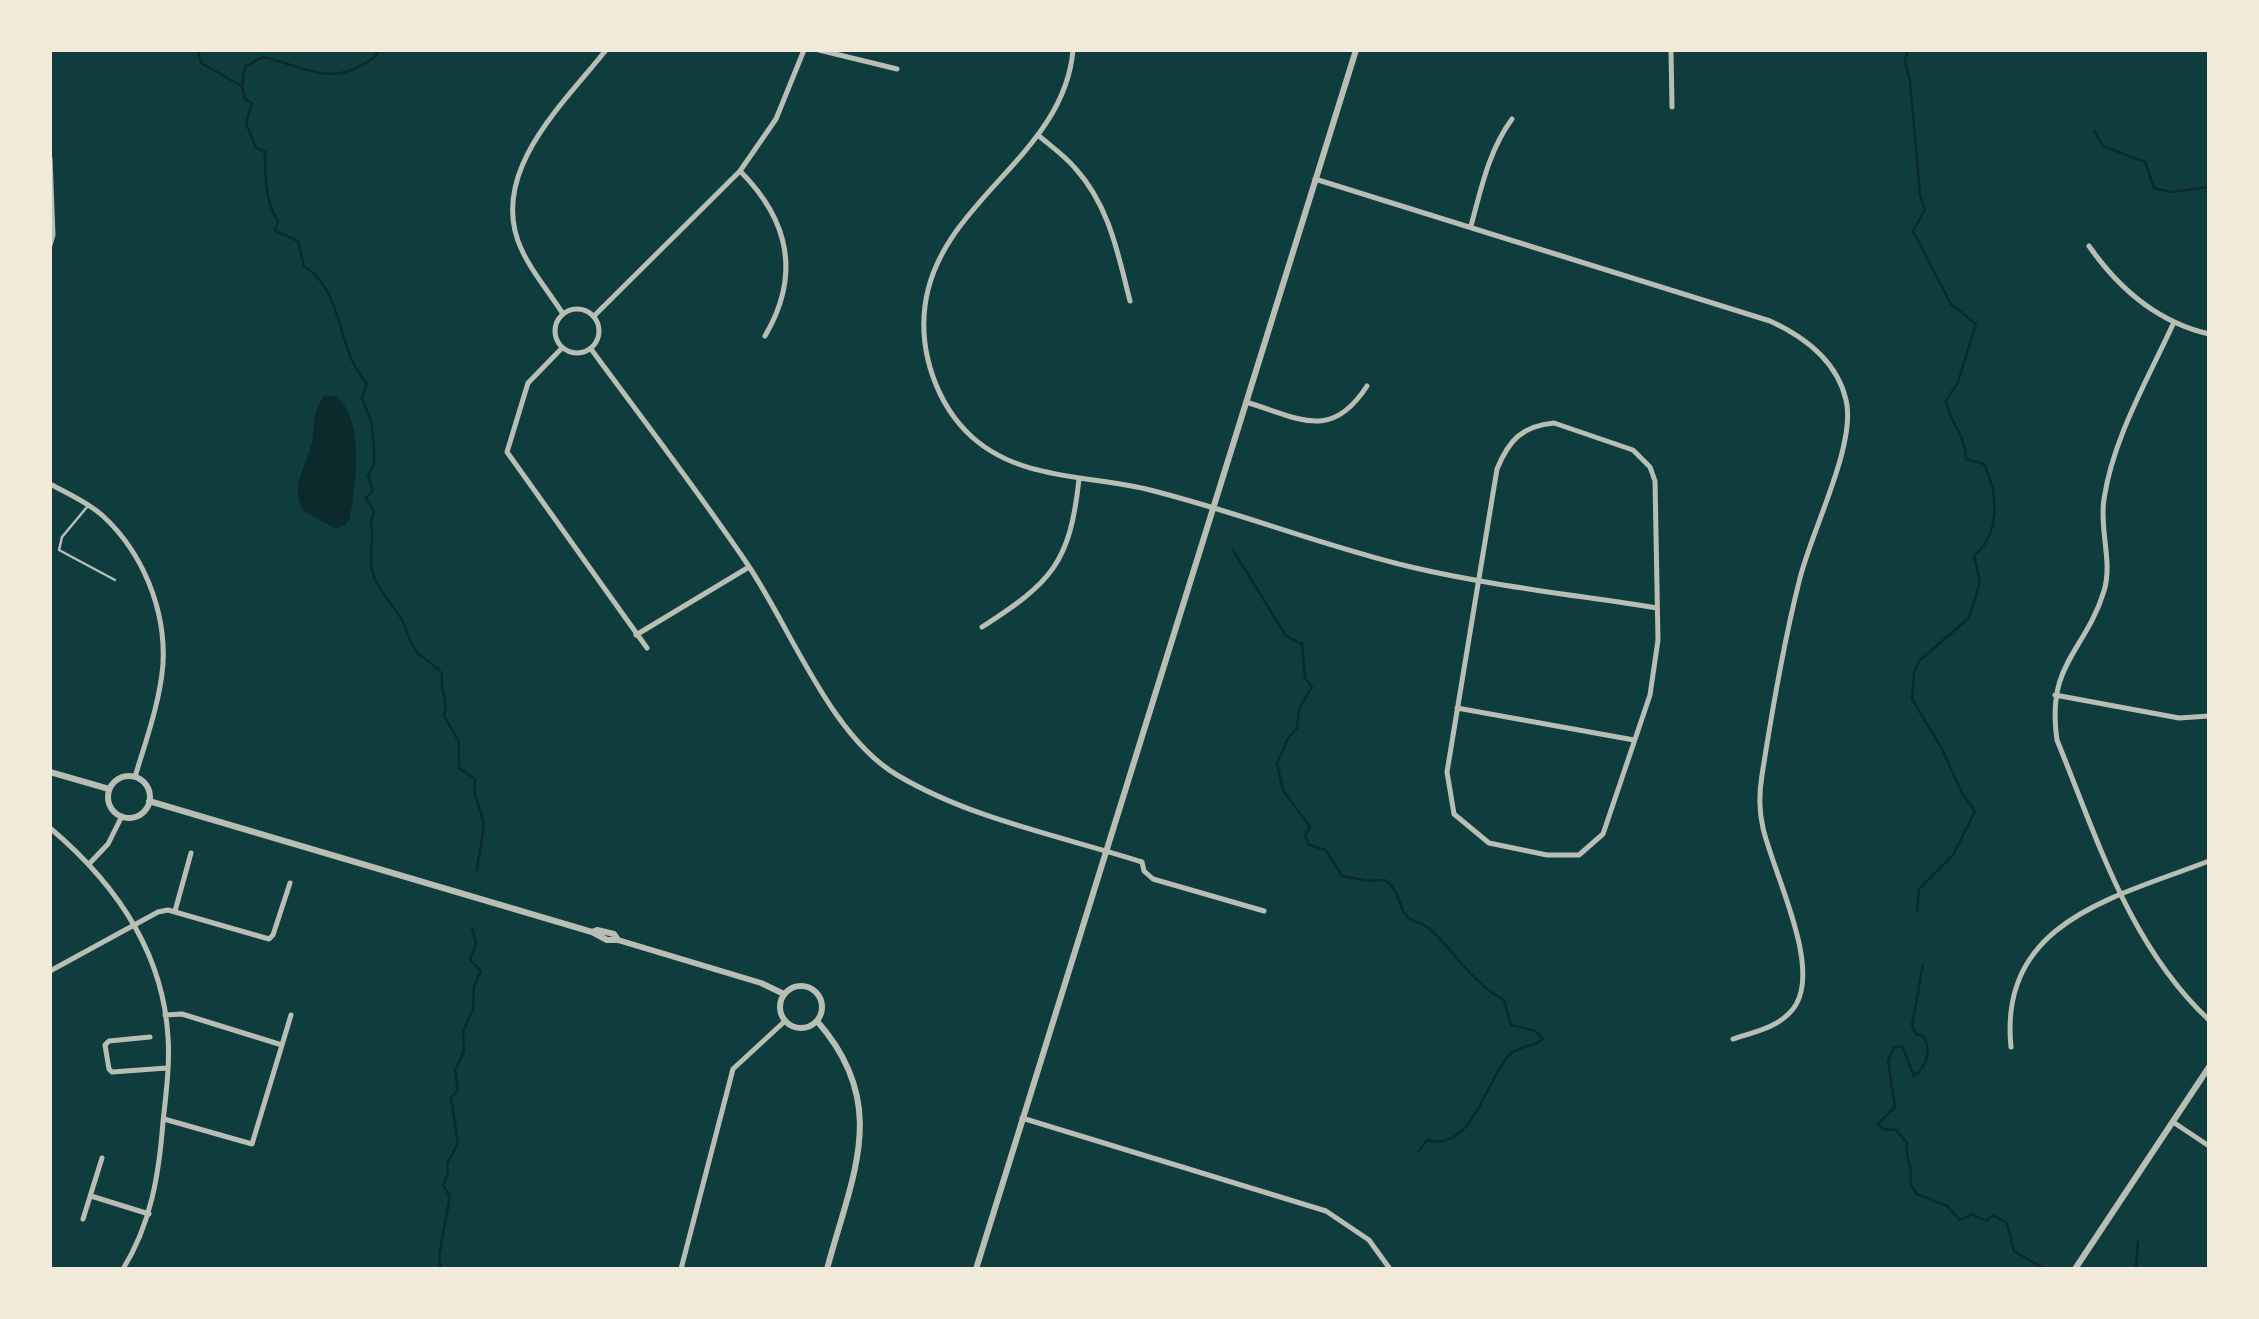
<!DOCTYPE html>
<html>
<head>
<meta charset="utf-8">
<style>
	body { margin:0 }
	#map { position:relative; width:2259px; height:1319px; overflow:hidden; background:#0f3d3e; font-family:Poppins,sans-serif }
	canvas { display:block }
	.frame { position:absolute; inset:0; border:52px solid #f1e9da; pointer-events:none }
</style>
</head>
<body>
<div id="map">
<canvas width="2259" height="1319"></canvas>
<div class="frame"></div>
</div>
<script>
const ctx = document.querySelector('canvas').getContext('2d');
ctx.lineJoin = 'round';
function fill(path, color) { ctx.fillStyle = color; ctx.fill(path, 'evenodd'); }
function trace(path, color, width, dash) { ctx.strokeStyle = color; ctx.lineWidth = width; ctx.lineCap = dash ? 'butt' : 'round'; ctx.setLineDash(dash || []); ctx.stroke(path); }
fill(new Path2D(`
	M324 396H336C365 420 356 484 350 518L345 525 336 529 304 511C289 489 307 464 312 442 315 426 313 410 324 396Z`), '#0a2a2b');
trace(new Path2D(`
	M198 50 201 63 240 85
	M379 50C375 59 370 60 362 65 327 86 298 64 263 57L245 67 242 86 245 99 252 103 246 123 256 148 265 152C265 175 265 201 278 221L275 231 298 241 304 266C345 291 336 352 367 383L362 398 371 421 374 445V465L368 476 373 490 366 498 374 512C368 524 374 530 372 542 367 582 380 587 401 618 408 630 408 643 418 653 426 661 435 664 442 674 439 692 449 696 444 716L459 742V768L475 779C472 796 480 805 483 821 485 830 478 857 477 870
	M1908 50 1905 61 1910 81 1920 195 1925 210 1913 231 1951 304 1976 324 1958 382 1946 401C1949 423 1964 429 1966 459L1984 464C1998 492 2001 533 1974 556L1980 582 1969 618 1919 661 1914 672 1912 699 1942 749 1962 793 1975 811 1953 855 1919 889 1917 911
	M2094 130 2103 146 2145 162 2154 188 2171 192 2209 187
	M1233 550 1286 636 1302 644 1305 678 1312 687 1299 709 1297 728 1288 738 1277 764 1283 790 1310 827 1305 835 1309 845 1326 850 1342 876 1369 881 1385 880C1403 893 1396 907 1409 918 1415 923 1424 923 1430 929 1456 953 1471 982 1504 1000L1511 1025 1535 1031 1543 1039C1532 1048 1519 1045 1509 1055 1486 1079 1473 1153 1427 1140L1418 1152
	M1923 964 1912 1025 1916 1034 1924 1036C1931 1052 1928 1065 1914 1076L1902 1046 1894 1048 1888 1061 1895 1107 1878 1124 1883 1129 1896 1130 1907 1143C1905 1159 1914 1169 1910 1184L1917 1194 1947 1206 1960 1220 1972 1214 1986 1221 1993 1215 2007 1223 2014 1251 2045 1269
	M441 1269 439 1256 450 1196 443 1185 448 1174 447 1164 458 1143 451 1098 458 1090 455 1071 464 1051 463 1032 473 1009 474 986 481 971 470 960 476 943 472 928
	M2136 1269 2138 1242`), '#0a2a2b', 2.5);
trace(new Path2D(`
	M87 507 62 537 59 550 115 580`), '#b8beb3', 2.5);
trace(new Path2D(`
	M819 50 897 69
	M1073 50C1064 157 938 201 925 306 919 353 937 405 972 437 1021 481 1090 475 1150 490 1238 512 1323 546 1411 567 1492 586 1576 595 1657 608
	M1671 50 1672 107
	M1039 136C1051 146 1065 156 1075 168 1109 205 1118 254 1130 301
	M50 158 53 235 50 245
	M740 171C789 220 801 275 765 336
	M1315 179 1770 321C1805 337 1837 361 1846 400 1857 445 1810 533 1799 582 1783 645 1772 711 1762 775 1759 793 1759 811 1763 828 1773 873 1824 970 1793 1009 1778 1028 1754 1032 1733 1039
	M1471 226C1481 189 1489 150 1512 119
	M2089 246C2119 289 2157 322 2209 334
	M555 331a22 22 0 1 1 44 0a22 22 0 1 1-44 0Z
	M563 314C548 290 528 268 518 241 492 168 565 102 606 50
	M594 316 740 171 776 119 804 50
	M2174 322C2148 379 2113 438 2104 499 2099 530 2113 561 2104 591 2085 653 2046 662 2057 740 2097 838 2129 945 2209 1020
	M562 348 528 383 507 452 647 648
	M591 349C644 421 698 491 748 565 791 629 830 735 897 775 971 819 1061 836 1142 862L1144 871 1153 879 1264 911
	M1246 402C1299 418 1331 442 1367 386
	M1554 423 1633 450 1650 467 1655 481 1658 640 1650 695 1603 834 1579 855H1547L1489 843 1454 814 1447 772 1497 469C1509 440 1522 426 1554 423Z
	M50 484C67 493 89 503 103 516 143 553 166 610 163 664 160 702 146 740 135 777
	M982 627C1052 582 1070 563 1079 479
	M636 635 749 567
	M2055 695 2179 718 2209 716
	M1457 708 1634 740
	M50 828C114 882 163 951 168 1037 170 1064 166 1094 163 1122 159 1174 151 1224 123 1269
	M89 864 108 844 122 816
	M175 911 191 853
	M50 971 158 912 168 910 269 939 273 935 290 883
	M150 1037 109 1041 105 1045 109 1069 112 1072 167 1068
	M282 1045 291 1015
	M2011 1047C1998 921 2116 897 2209 861
	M1022 1118 1326 1211 1369 1240 1390 1269
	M164 1119 252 1144 282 1045 182 1014 165 1015
	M2173 1122 2209 1146
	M91 1196 149 1214
	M83 1219 102 1158
	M681 1269 733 1069 785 1021`), '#b8beb3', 5);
trace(new Path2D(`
	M50 772 109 789
	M108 797a21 21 0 1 1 42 0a21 21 0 1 1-42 0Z
	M149 801 592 932 607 940H618L761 983 784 994
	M592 932 597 930 614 934 618 940
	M780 1007a21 21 0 1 1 42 0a21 21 0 1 1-42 0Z
	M817 1021C891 1105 852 1175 827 1269
	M976 1269 1356 50
	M2075 1269 2209 1067`), '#b8beb3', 6);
</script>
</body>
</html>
